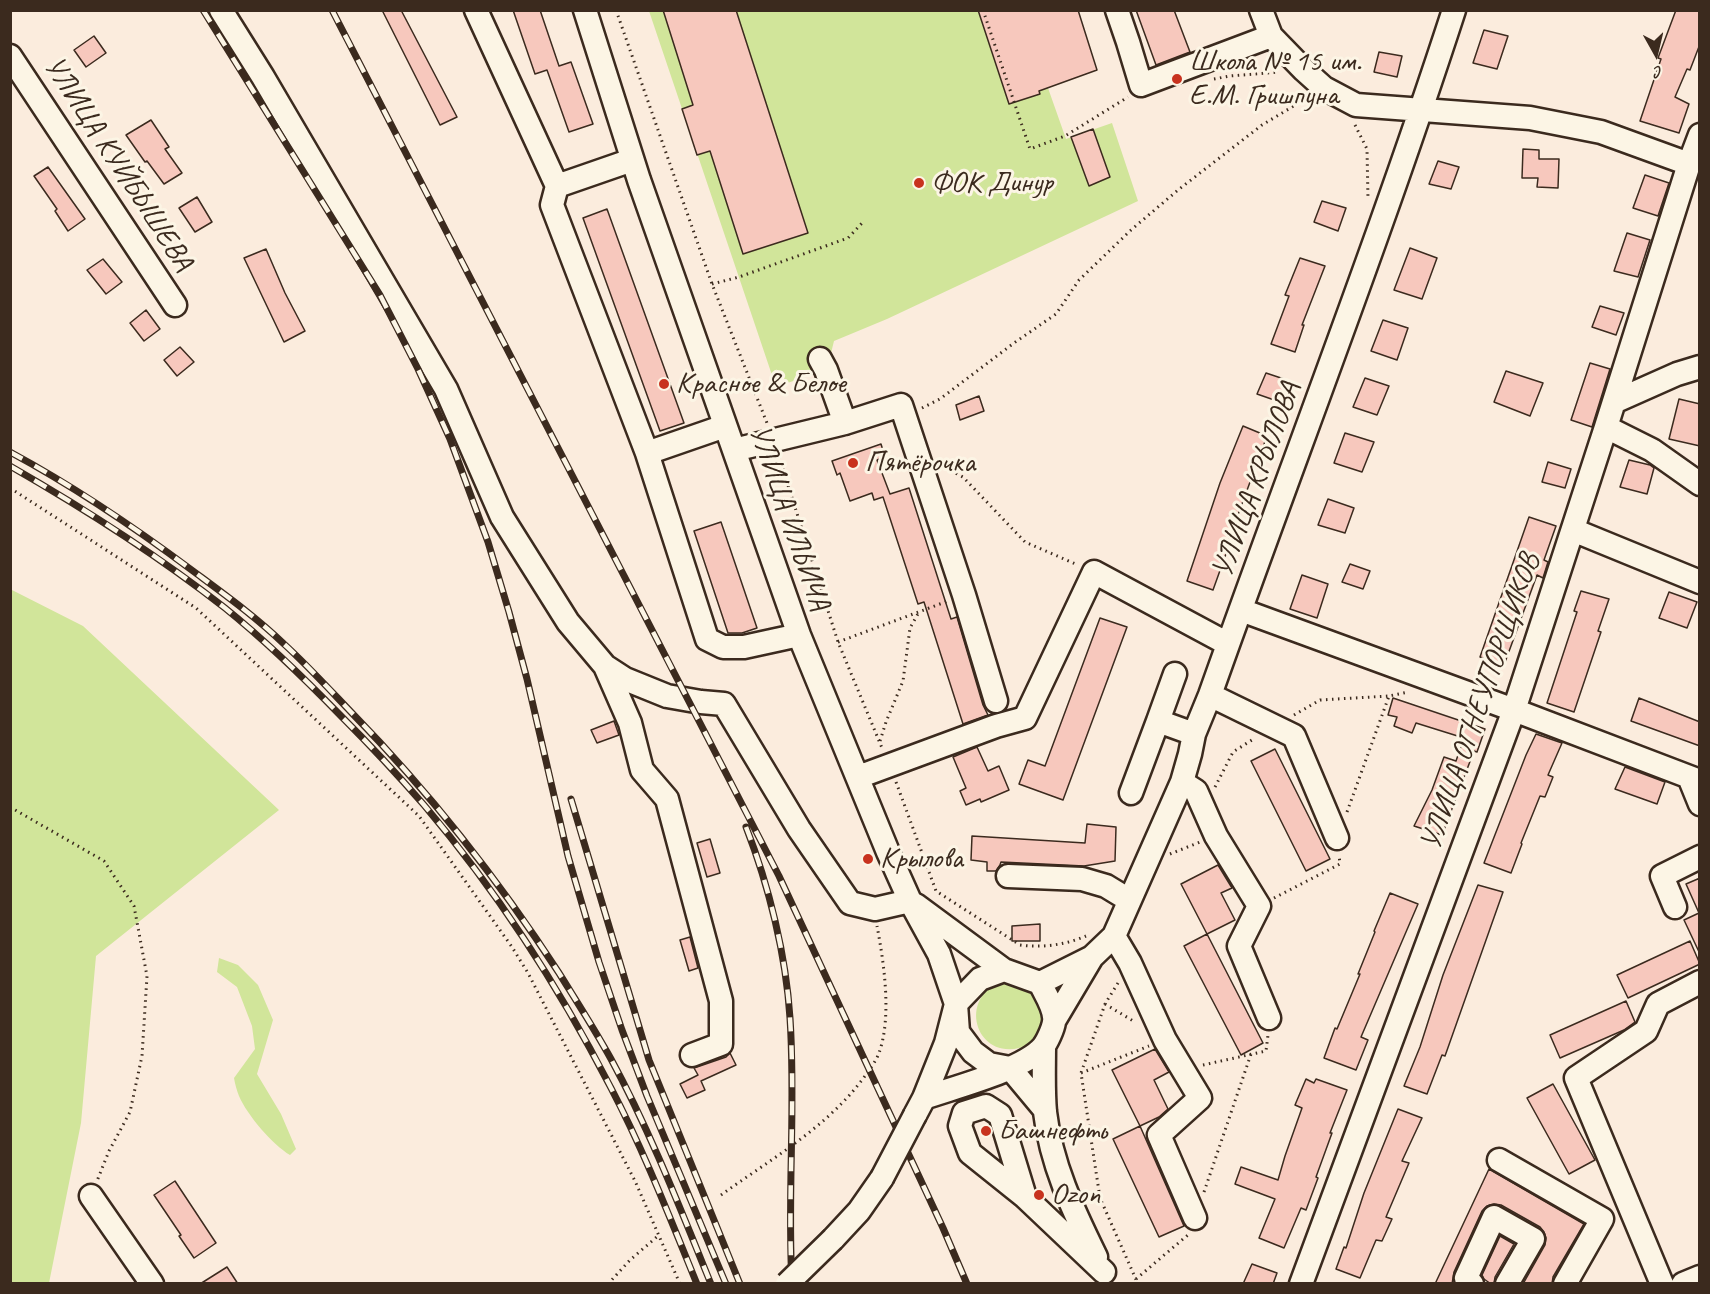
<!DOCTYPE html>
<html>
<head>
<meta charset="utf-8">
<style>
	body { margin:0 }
	#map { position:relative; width:1710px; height:1294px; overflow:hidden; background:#fbecdd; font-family:Caveat,sans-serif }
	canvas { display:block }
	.frame { position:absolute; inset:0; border:12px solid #3b2a1e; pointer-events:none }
	.north { position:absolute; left:1626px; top:24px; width:60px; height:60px; -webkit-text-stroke:4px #fcf5e5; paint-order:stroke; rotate:172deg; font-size:16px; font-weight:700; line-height:24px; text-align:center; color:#3b2a1e }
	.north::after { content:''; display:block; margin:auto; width:21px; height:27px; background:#3b2a1e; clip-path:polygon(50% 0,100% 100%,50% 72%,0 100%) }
</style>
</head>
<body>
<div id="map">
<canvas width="1710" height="1294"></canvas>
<div class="frame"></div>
<div class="north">С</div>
</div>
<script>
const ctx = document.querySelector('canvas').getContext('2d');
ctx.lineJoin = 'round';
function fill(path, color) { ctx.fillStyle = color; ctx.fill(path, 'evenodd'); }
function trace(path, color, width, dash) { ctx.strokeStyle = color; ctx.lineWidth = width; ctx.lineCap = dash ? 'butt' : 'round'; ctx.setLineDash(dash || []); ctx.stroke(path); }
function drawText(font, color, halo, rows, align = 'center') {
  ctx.font = font + ' Caveat,sans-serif'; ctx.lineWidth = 6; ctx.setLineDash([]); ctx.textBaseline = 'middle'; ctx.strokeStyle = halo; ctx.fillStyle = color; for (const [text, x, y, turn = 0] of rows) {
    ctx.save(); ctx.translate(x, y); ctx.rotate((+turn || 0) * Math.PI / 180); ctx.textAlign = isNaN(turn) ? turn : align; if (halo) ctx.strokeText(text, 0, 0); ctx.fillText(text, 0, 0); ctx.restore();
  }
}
fill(new Path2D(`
	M649 11H1078L1097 70 1048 88 1066 139 1112 123 1138 201 887 319 834 341 831 353 836 366 776 387Z
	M10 589 83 626 279 810 96 956 81 1123 49 1283H11Z
	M219 958 238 965 258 985 273 1020 257 1074 281 1114 296 1149 290 1155C273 1145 247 1115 239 1096 237 1091 235 1084 234 1078L255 1049 252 1026 237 987 217 972Z
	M1009 980 1030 986 1045 1014C1043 1021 1042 1030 1038 1036 1034 1042 1026 1047 1019 1048 973 1059 956 991 1009 980Z`), '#d1e59a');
const building = new Path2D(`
	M382 10H401L457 117 440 125Z
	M513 10H540L559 66 571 62 593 124 569 132 547 70 535 74Z
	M663 10H736L808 233 743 254 710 151 697 155 682 109 693 105Z
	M978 10H1078L1097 70 1039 91 1040 94 1009 104Z
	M1136 10H1174L1190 52 1156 65Z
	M1676 10H1700V44L1690 70 1687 69 1675 97 1689 104 1679 133 1640 121 1661 59 1658 58Z
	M1484 30 1508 36 1497 69 1473 63Z
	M94 36 106 53 86 67 74 50Z
	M1379 52 1402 56 1397 77 1374 72Z
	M151 120 169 147 165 149 182 173 164 184 147 161 145 162 126 135Z
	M1093 129 1110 177 1089 186 1071 137Z
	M1523 149 1539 150V159H1559L1558 188 1537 187 1538 178H1522Z
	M1438 161 1459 167 1451 189 1429 184Z
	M48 167 85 219 68 231 55 211 57 209 34 176Z
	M1645 175 1669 183 1658 216 1633 208Z
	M197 197 212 222 195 232 179 208Z
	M1322 201 1346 208 1338 231 1314 222Z
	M607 209 684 423 660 431 583 218Z
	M1627 233 1650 240 1638 277 1614 271Z
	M1410 248 1437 258 1422 299 1394 290Z
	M266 249 285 293 305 331 284 342 244 258Z
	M1300 258 1325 266 1302 325H1304L1295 352 1271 344 1289 296 1285 295Z
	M103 259 122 282 106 294 87 270Z
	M1600 306 1624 313 1616 335 1592 327Z
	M146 310 160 329 144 341 130 323Z
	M1383 320 1408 328 1397 360 1371 351Z
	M180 347 194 362 177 376 164 360Z
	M1590 363 1610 369 1592 427 1571 420Z
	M1506 371 1543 383 1530 416 1494 402Z
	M1266 373 1287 380 1280 402 1257 394Z
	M1365 378 1389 386 1377 415 1353 407Z
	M979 396 984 411 960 420 956 405Z
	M1679 399 1700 404V446L1669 439Z
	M1243 426 1267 436 1225 550 1227 551 1213 590 1187 581 1220 483Z
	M1345 433 1374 442 1362 472 1334 463Z
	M881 444 885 457 877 460 890 494 909 488 951 619 957 617 983 705 988 715 963 724 924 602 918 604 883 497 874 500 872 493 850 501 840 473 837 475 832 461Z
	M1629 460 1650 465 1654 468 1647 494 1620 487Z
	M1548 462 1571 469 1565 488 1542 482Z
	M1328 499 1354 508 1345 533 1318 525Z
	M1529 517 1556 526 1544 560 1548 562 1543 578 1537 575 1504 665 1480 657Z
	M721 522 757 628 742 633H728L694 531Z
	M1350 564 1370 571 1363 589 1342 582Z
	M1302 575 1328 584 1317 618 1290 609Z
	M1581 591 1609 599 1598 631 1601 632 1574 712 1547 703 1577 612 1574 611Z
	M1669 592 1697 602 1687 628 1659 618Z
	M1100 618 1127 627 1063 800 1019 784 1028 760 1045 766Z
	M1393 698 1485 729 1477 752 1474 751 1442 835 1414 826 1432 790 1444 757 1456 761 1464 738 1416 723 1412 733 1394 726 1397 717 1388 715Z
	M1639 698 1700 722V746L1631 721Z
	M614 721 619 735 597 743 591 730Z
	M1536 734 1562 743 1548 775 1553 777 1545 797 1540 796 1521 843 1522 844 1511 873 1484 863 1526 755Z
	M977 747 988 771 999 766 1009 790 981 802 980 799 966 805 960 791 966 788 953 757Z
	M1275 749 1330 859 1306 871 1251 761Z
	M1625 767 1665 782 1657 804 1615 789Z
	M1087 824 1116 827 1115 861 1084 866 1001 862 1000 865 996 871H987V862L971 860 972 836 1085 843Z
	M710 839 720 873 707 877 697 843Z
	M1218 865 1232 888 1221 893 1235 920 1207 934 1181 884Z
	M1700 878V954L1684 920 1699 913 1686 884Z
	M1478 885 1503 892 1445 1056 1442 1055 1427 1094 1404 1086 1420 1047 1443 975Z
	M1390 893 1418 904 1361 1037 1368 1040 1356 1070 1324 1058 1335 1028 1337 1029 1360 974H1358L1375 932 1374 931Z
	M1040 924V941H1012V926Z
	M1207 934 1263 1043 1241 1055 1184 946Z
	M690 937 698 968 689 971 680 940Z
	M1690 941 1700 964 1628 998 1617 975Z
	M1626 1001 1635 1022 1624 1030 1560 1058 1550 1035Z
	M1155 1049 1169 1072 1154 1080 1168 1109 1159 1117 1140 1126 1112 1070Z
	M730 1053 736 1065 701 1081 705 1090 687 1098 680 1084 698 1075 694 1068 726 1057Z
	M1306 1079 1314 1083 1316 1079 1347 1090 1330 1133H1332L1316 1177 1318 1178 1306 1210 1301 1208 1284 1248 1259 1238 1275 1199 1235 1184 1241 1167 1278 1180 1285 1156 1302 1108 1295 1105Z
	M1553 1084 1595 1160 1569 1174 1527 1098Z
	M1398 1109 1422 1118 1402 1161 1409 1163 1386 1217 1392 1219 1382 1241 1376 1240 1360 1278 1336 1269 1344 1247 1346 1248 1364 1193Z
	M1140 1126 1184 1226 1159 1237 1113 1139Z
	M1489 1169 1584 1224 1553 1277 1552 1284H1523L1545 1245 1546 1238 1544 1232 1540 1227 1501 1205 1494 1204 1487 1206 1482 1211 1454 1272 1452 1284H1435Z
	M175 1181 216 1243 194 1258 179 1236 181 1235 154 1195Z
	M1500 1236 1514 1244 1495 1277 1494 1284H1491L1484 1279 1482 1275Z
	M1252 1264 1277 1273 1273 1284H1243Z
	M227 1267 238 1284H200Z`);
fill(building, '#f7c8bd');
trace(building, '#3b2a1e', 1.5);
const minor = new Path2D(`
	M221 10 263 77 446 389 502 517 568 622 605 666 625 679 667 696 701 702 724 704 799 829 850 903 875 909 910 901
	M476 10 557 186 552 205 647 453 707 639 723 647H744L799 635
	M585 10 639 180 799 635 888 852 910 901 939 954 956 1004 946 1043 924 1098 915 1115
	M1117 10 1128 42 1141 85 1271 36
	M1261 10 1271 36 1304 70 1324 88 1356 105 1530 118 1601 132 1689 164
	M10 56 175 305
	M557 186 632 160
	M820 359 826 370 845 423
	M1614 402 1677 374 1700 367
	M1606 427 1652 450 1700 484
	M734 450 845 423 901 405 964 595 996 701
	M647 453 725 426
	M1573 530 1700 582
	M1241 610 1514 710 1700 781
	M605 666 630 723 642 770 667 799 721 1001V1044L692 1055
	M1210 695 1294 736 1337 838
	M1158 721 1175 674
	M858 777 996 726 1025 718 1094 572 1228 644
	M1689 777 1700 804
	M1182 782 1196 791 1216 836 1259 906 1239 946 1269 1018
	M1131 793 1158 721 1194 734
	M1008 876 1082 879 1106 886 1129 900
	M916 905 1004 970 1040 983C1045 994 1056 1009 1054 1022 1053 1029 1047 1042 1043 1047 1023 1070 955 1087 924 1098
	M1675 907 1662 876 1700 857
	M1114 936 1130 963 1165 1040 1200 1098 1159 1135 1195 1218
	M1004 970 980 979 956 1004 958 1032 973 1052 989 1064 1010 1068
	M1040 983 1092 957 1114 936 1182 782 1190 754 1194 734 1210 695C1291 466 1379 241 1454 10
	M1054 1021 1092 957
	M1044 1046C1044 1068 1043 1090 1045 1112 1051 1164 1073 1210 1096 1257
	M1010 1068 1045 1110
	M1499 1160 1602 1219 1565 1284
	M91 1196 152 1284
	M1025 1197 1000 1115 986 1106 964 1113 960 1126 970 1153 1025 1197 1104 1272
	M833 1239 859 1211 882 1178
	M1301 1284 1514 710 1606 427 1689 164 1700 135
	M1472 1284 1466 1278 1494 1217 1533 1239 1507 1284
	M1662 1284 1576 1078 1646 1031 1658 1004 1700 982
	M1683 1284 1700 1277`);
trace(minor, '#3b2a1e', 27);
trace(new Path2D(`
	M616 10 712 284 767 423
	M983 10 1030 149 1065 136 1128 97
	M1214 79 1230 76 1279 72
	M1355 125 1367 149 1368 199
	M712 284 739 277 848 238 863 222
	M922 408 940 399 1014 343 1056 314 1079 280 1131 230 1178 190 1262 125 1307 98
	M779 457 838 642 882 748
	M940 465 963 477 1025 542 1078 565
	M10 488 196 608 419 816 512 947 528 973 635 1181 680 1284
	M838 642 948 601
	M1294 715 1320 700 1389 696
	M880 741 886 722 903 681 910 628 919 612
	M896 782 936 891 1020 945C1042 948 1065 945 1086 936
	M1215 787 1233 752 1255 738
	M10 807 104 861 134 906 147 976 142 1056 130 1112 109 1151 97 1181
	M1347 812 1389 696 1408 692
	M1170 854 1200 842
	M1274 898 1340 864 1339 855
	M1118 983 1105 1004 1081 1073 1100 1198 1138 1284
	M1105 1004 1135 1022
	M1203 1065 1266 1051 1268 1035
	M1081 1073 1149 1046
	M1204 1192 1251 1054
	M721 1195C771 1159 828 1127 865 1076 870 1069 876 1061 879 1053 892 1017 884 963 877 926
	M1136 1279 1189 1234
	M608 1284 630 1260 659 1235`), '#3b2a1e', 3, [1.5, 4.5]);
trace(minor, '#fcf5e5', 22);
const rail = new Path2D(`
	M203 10 380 295 418 369 450 439 488 542 509 612 527 679 568 856 599 962 622 1030 647 1096 726 1284
	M332 10 779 876 943 1228 967 1284
	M10 452C75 487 134 527 193 571 224 594 256 617 284 644 307 665 329 689 351 712 429 792 498 879 559 973 577 1002 595 1030 611 1059 650 1131 680 1208 711 1284
	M10 466C85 509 157 555 225 608 267 642 304 678 341 716 370 745 397 774 424 805 497 891 559 987 611 1088 644 1151 670 1218 697 1284
	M571 799 649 1060 740 1284
	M746 827C769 886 786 955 790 1018 796 1107 787 1195 792 1284`);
trace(rail, '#3b2a1e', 7);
trace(rail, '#fcf5e5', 4.5, [14]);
const minorBridge = new Path2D(`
	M882 1178 915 1115
	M787 1284 833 1239`);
trace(minorBridge, '#3b2a1e', 27, []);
trace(minorBridge, '#fcf5e5', 22);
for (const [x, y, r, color] of [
	[1177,79,6,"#c8321e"],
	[919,183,6,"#c8321e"],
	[664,384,6,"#c8321e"],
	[853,463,6,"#c8321e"],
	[868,859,6,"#c8321e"],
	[986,1131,6,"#c8321e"],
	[1039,1195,6,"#c8321e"]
]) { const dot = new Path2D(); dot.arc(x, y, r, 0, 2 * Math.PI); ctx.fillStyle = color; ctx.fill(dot); trace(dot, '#fcf5e5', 2); }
drawText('30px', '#3b2a1e', '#fcf5e5', [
	["Школа № 15 им.",1189,62],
	["Е.М. Гришпуна",1189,96],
	["ФОК Динур",931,183],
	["Красное & Белое",676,384],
	["Пятёрочка",865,463],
	["Крылова",880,859],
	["Башнефть",998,1131],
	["Ozon",1051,1195]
], 'left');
drawText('30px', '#3b2a1e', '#fcf5e5', [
	["УЛИЦА КУЙБЫШЕВА",118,164,57],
	["УЛИЦА КРЫЛОВА",1257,480,-70],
	["УЛИЦА ИЛЬИЧА",789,518,71],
	["УЛИЦА ОГНЕУПОРЩИКОВ",1481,702,-71]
]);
</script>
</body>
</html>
